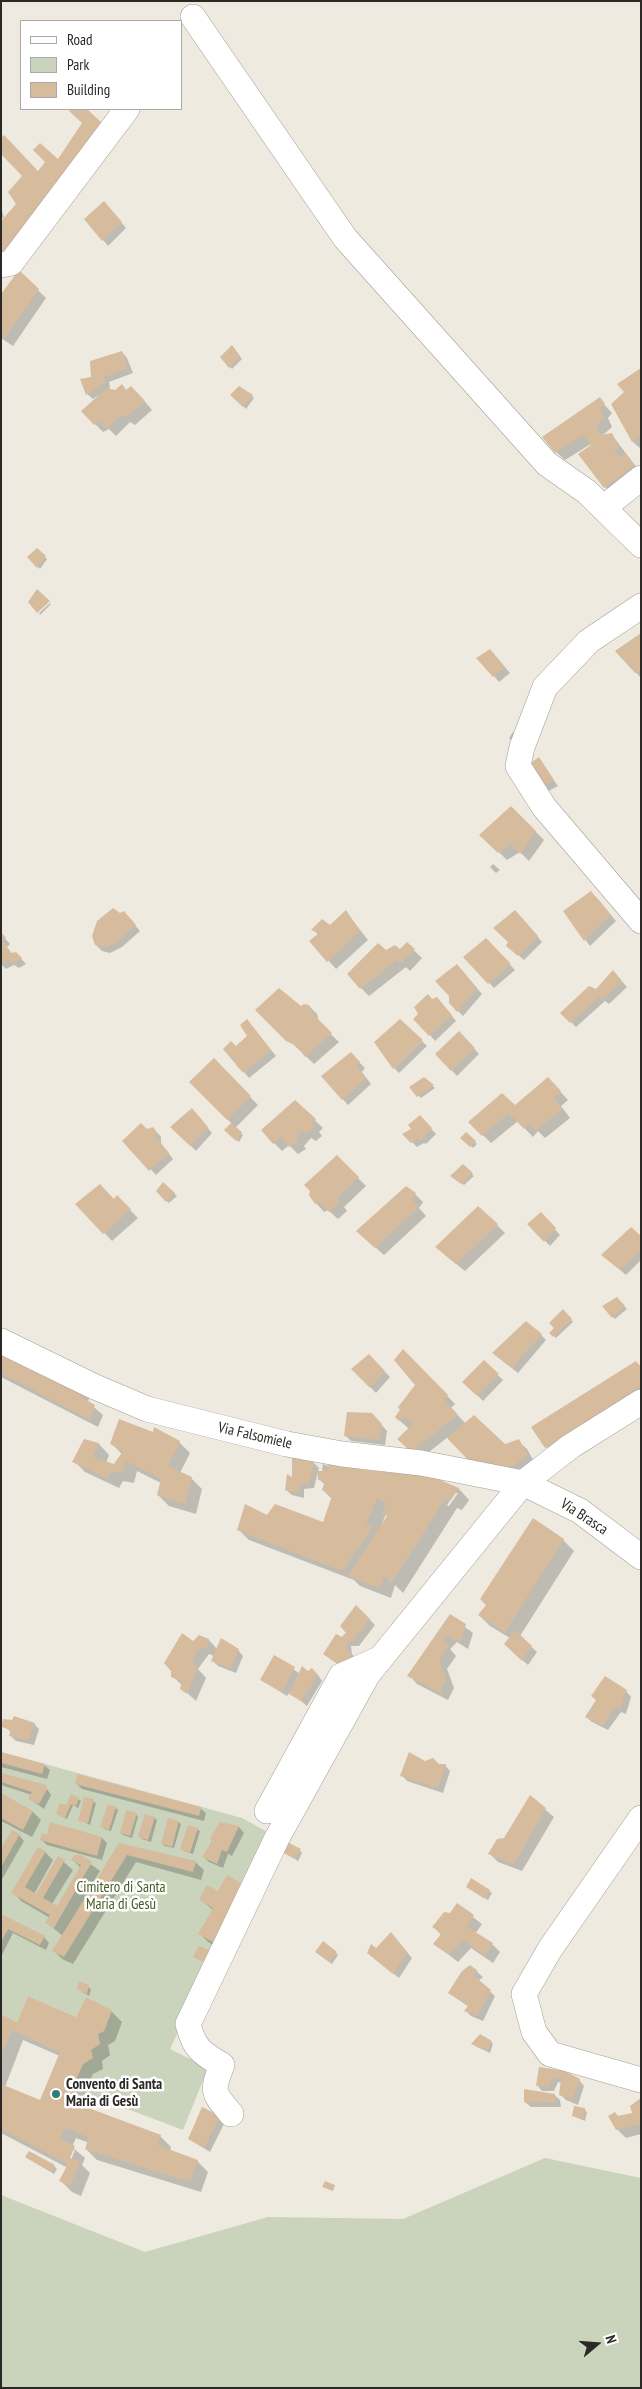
<!DOCTYPE html>
<html>
<head>
<meta charset="utf-8">
<style>
	body { margin:0 }
	#map { position:relative; width:642px; height:2389px; overflow:hidden; background:#eeeae0; font-family:"PT Sans Narrow",sans-serif }
	canvas { display:block }
	.frame { position:absolute; inset:0; border:2px solid #2b2925; pointer-events:none }
	.legend { position:absolute; left:20px; top:20px; width:162px; height:90px; box-sizing:border-box; background:#fff; border:1px solid #aaa9a8; margin:0; padding:6px 9px; list-style:none; font-size:15px; color:#2b2925 }
	.legend li { display:flex; align-items:center; gap:10px; height:25px }
	.legend b { width:25px; border:1px solid #aaa9a8 }
	.north { position:absolute; left:572px; top:2319px; width:50px; height:50px; -webkit-text-stroke:4px #fff; paint-order:stroke; rotate:72deg; font-size:14px; font-weight:700; line-height:20px; text-align:center; color:#2b2925 }
	.north::after { content:''; display:block; margin:auto; width:18px; height:22px; background:#2b2925; clip-path:polygon(50% 0,100% 100%,50% 72%,0 100%) }
</style>
</head>
<body>
<div id="map">
<canvas width="642" height="2389"></canvas>
<div class="frame"></div>
<ul class="legend">
<li><b style="height:6px;background:#fff"></b>Road</li>
<li><b style="height:14px;background:#cad3bb"></b>Park</li>
<li><b style="height:14px;background:#d7bb9d"></b>Building</li>
</ul>
<div class="north">N</div>
</div>
<script>
const ctx = document.querySelector('canvas').getContext('2d');
ctx.lineJoin = 'round';
function fill(path, color) { ctx.fillStyle = color; ctx.fill(path, 'evenodd'); }
function trace(path, color, width, dash) { ctx.strokeStyle = color; ctx.lineWidth = width; ctx.lineCap = dash ? 'butt' : 'round'; ctx.setLineDash(dash || []); ctx.stroke(path); }
function drawText(font, color, halo, rows, align = 'center') {
  ctx.font = font + ' "PT Sans Narrow",sans-serif'; ctx.lineWidth = 5; ctx.setLineDash([]); ctx.textBaseline = 'middle'; ctx.strokeStyle = halo; ctx.fillStyle = color; for (const [text, x, y, turn = 0] of rows) {
    ctx.save(); ctx.translate(x, y); ctx.rotate((+turn || 0) * Math.PI / 180); ctx.textAlign = isNaN(turn) ? turn : align; if (halo) ctx.strokeText(text, 0, 0); ctx.fillText(text, 0, 0); ctx.restore();
  }
}
fill(new Path2D(`
	M1 1752 242 1818 271 1834 170 2049 208 2068 183 2130 72 2088 83 2064 92 2058 91 2050 100 2044 98 2034 104 2031 112 2010 86 1997 76 2017 28 1996 17 2022 1 2014Z
	M545 2158 641 2178V2388H1V2195L145 2252 268 2217 403 2219Z`), '#cad3bb');
fill(new Path2D(`
	M1 208 4 217 1 219Z
	M109 208 126 228 108 246 86 219Z
	M19 272 46 298 13 346 1 338V296Z
	M232 347 242 359 232 369 221 357Z
	M122 352 127 358 133 373 109 382 110 388 108 390 115 391 122 385 127 391 140 396 152 410 135 425 130 422 116 436 109 429 103 432 83 412 99 395 93 399 87 394 92 378Z
	M641 369V449L633 442 613 404 625 392Z
	M232 395 252 396 254 398 246 409Z
	M599 399 612 413 608 418 612 427 602 436 612 435 641 473 614 495 605 487 594 442 565 460 556 452Z
	M37 550 47 559 40 569 29 557Z
	M50 603 51 604 40 615 39 613Z
	M641 635V678L636 672Z
	M495 656 510 673 499 682 494 676Z
	M513 732 519 738 514 743 509 738Z
	M538 759 558 786 545 793Z
	M511 807 544 840 529 861 520 852 507 860 481 835Z
	M493 864 500 870 496 873 490 867Z
	M597 898 616 921 590 946 564 911Z
	M346 912 368 940 336 969 311 941 319 935 313 930 331 926Z
	M521 917 542 942 524 960 514 951Z
	M129 918 140 931 122 947 110 953 102 951 96 945Z
	M1 934 10 944 7 947 12 954 16 953 26 964 19 968 14 965 6 969 1 964Z
	M486 939 515 970 494 988 465 957Z
	M407 944 422 958 410 971 406 967 369 996 361 988 386 952 400 951Z
	M457 965 482 994 463 1016 450 1003Z
	M618 977 627 987 609 1004 605 1001 576 1027 562 1013Z
	M432 1000 442 1004 456 1021 435 1041 430 1035Z
	M309 1006 317 1014 319 1023 339 1042 314 1064 257 1010Z
	M252 1026 276 1056 249 1078 225 1049 236 1048 248 1036Z
	M459 1032 479 1054 457 1076 437 1054Z
	M422 1041 427 1046 399 1073 394 1068Z
	M350 1053 365 1068 362 1072 371 1084 348 1105 323 1077Z
	M213 1060 258 1105 235 1128 243 1135 239 1142 225 1130 232 1124 191 1082Z
	M424 1079 435 1088 421 1098 410 1087Z
	M556 1087 568 1100 561 1106 570 1118 545 1138 538 1131 533 1137 518 1121 491 1143 470 1122 515 1107Z
	M295 1101 323 1128 319 1132 322 1136 316 1141 311 1138 304 1146 306 1149 298 1154 289 1145 282 1151 274 1143Z
	M197 1115 212 1133 196 1151 172 1127Z
	M425 1122 436 1134 426 1144 424 1143 417 1147 404 1134Z
	M153 1128 161 1137V1144L173 1159 156 1175 124 1141Z
	M466 1134 477 1144 473 1148 462 1138Z
	M337 1157 366 1186 344 1207 347 1211 338 1219 328 1210 324 1212 316 1203Z
	M463 1166 474 1176 464 1185 454 1178Z
	M164 1184 177 1196 169 1203 157 1191Z
	M415 1194 423 1202 419 1208 426 1216 384 1255 366 1239Z
	M117 1197 138 1218 112 1241 77 1204 114 1201Z
	M546 1219 560 1235 550 1246 529 1224Z
	M497 1225 505 1233 465 1271 445 1255Z
	M641 1237V1260L626 1275 608 1260Z
	M617 1298 627 1309 615 1319 604 1307Z
	M563 1311 573 1322 556 1338 551 1333Z
	M541 1335 546 1340 518 1373 499 1358Z
	M1 1349 89 1398 88 1402 103 1415 98 1427 1 1377Z
	M403 1350 455 1404 451 1408 466 1424 505 1446 518 1441 527 1449 536 1465 511 1480 448 1437 420 1459 399 1439 409 1429 396 1417 417 1385Z
	M369 1356 390 1377 376 1393 353 1369Z
	M484 1362 503 1380 483 1401 464 1382Z
	M641 1367V1399L554 1455 546 1447Z
	M377 1420 387 1431 385 1445 351 1441 346 1436Z
	M84 1441 99 1444 109 1455 106 1463 114 1465 122 1454 111 1443 179 1442 190 1453 180 1473 191 1478 202 1489 196 1514 169 1506 158 1495 161 1483 137 1471 134 1483 123 1481 119 1488 85 1472 74 1461Z
	M314 1463 319 1468 314 1488 304 1489V1498L292 1495 286 1490 294 1479Z
	M323 1464 330 1467 354 1464 360 1470 391 1473 397 1465 459 1489 469 1500 462 1510 457 1508 403 1593 395 1585 391 1598 360 1586 354 1580 249 1540 238 1529 268 1516 324 1524 332 1499 323 1490 325 1485 319 1479 325 1472 322 1470ZM455 1493H458L449 1506 447 1505ZM386 1514 388 1517 381 1526Z
	M534 1520 563 1540 574 1551 520 1636 537 1652 528 1665 511 1650 510 1638 490 1626 479 1615 488 1605Z
	M356 1606 375 1625 359 1646H351L352 1654 356 1659 348 1672 325 1654 347 1632Z
	M450 1616 473 1633 468 1649 457 1642 450 1649 456 1656 447 1669 454 1688 448 1700 417 1684 409 1675Z
	M209 1640 217 1649 238 1650 243 1656 236 1673 218 1666 212 1660 214 1656 209 1654 198 1669 206 1678 196 1701 182 1688V1685L172 1676 194 1643Z
	M275 1656 300 1674 308 1672 318 1675 322 1681 307 1706 290 1692 287 1696 261 1680Z
	M626 1691 631 1697 626 1714 621 1712 608 1730 592 1722 586 1717 597 1700Z
	M34 1724 39 1729 34 1745 16 1741 11 1736 12 1732 2 1726Z
	M1 1754 44 1765 50 1770 47 1779 1 1767Z
	M438 1765H445L450 1771 443 1793 407 1781 402 1775Z
	M1 1776 45 1786 51 1795 44 1809 30 1799 32 1795 4 1786 1 1783Z
	M76 1783 200 1808 206 1813 204 1821 82 1789Z
	M1 1795 33 1812 41 1820 32 1837 1 1821Z
	M530 1797 554 1817 522 1871 498 1862 490 1854 505 1839Z
	M85 1798 96 1803 90 1825 80 1820Z
	M78 1799 81 1801 78 1808 73 1805 67 1819 57 1814Z
	M116 1808 118 1810 111 1831 104 1829 102 1826Z
	M136 1814 138 1817 132 1838 123 1835 121 1833Z
	M154 1818 157 1820 151 1842 142 1839 140 1837Z
	M178 1822 181 1824 174 1848 164 1846 162 1843Z
	M221 1823 239 1827 244 1833 232 1856 228 1854 223 1868 209 1862 204 1857Z
	M197 1829 200 1831 193 1854 184 1851 182 1849Z
	M19 1835 24 1841 1 1881V1851Z
	M48 1836 102 1838 107 1843 102 1860 47 1845 42 1840Z
	M120 1844 195 1862 204 1870 201 1880 136 1862 73 1964 62 1959 54 1951 63 1936 47 1923 50 1918 21 1901 13 1892 45 1852 53 1860 34 1894 37 1896 59 1858 73 1870 52 1904 58 1908 81 1868 73 1860 81 1857 100 1871 89 1889 91 1890Z
	M282 1851H300L302 1853 298 1861Z
	M208 1887 223 1951 208 1942 200 1934 213 1910 201 1900Z
	M467 1887 489 1891 492 1893 488 1900Z
	M457 1905 482 1924 475 1934 492 1944 500 1952 493 1963 471 1948 458 1962 435 1944 442 1936 434 1927 450 1915Z
	M1 1915 44 1937 49 1943 46 1950 13 1933 1 1957Z
	M396 1939 412 1958 399 1978 374 1958 377 1950Z
	M336 1953 338 1955 332 1964 319 1954Z
	M470 1966 483 1977 478 1981 495 1996 483 2021 471 2016 466 2011 469 2007 450 1993Z
	M80 1983 91 1989 89 1996 81 1991Z
	M111 2011 122 2022 115 2041 108 2045 110 2055 102 2061 103 2069 93 2074 80 2106 160 2136 171 2147 170 2151 197 2161 208 2172 201 2192 97 2160 86 2149 89 2143 76 2138 72 2147 85 2158 82 2165 90 2173 81 2196 72 2192 61 2181 68 2168 1 2133V2016L17 2024 77 2019ZM23 2040 60 2056 41 2101 5 2087ZM72 2150H75L69 2165 67 2164Z
	M491 2042 493 2044 490 2053 475 2046Z
	M540 2069 579 2080 584 2086 578 2105 566 2100 560 2094 562 2083 558 2082 554 2091H542L537 2085Z
	M554 2095 560 2100 561 2107H531L525 2102Z
	M641 2100V2134L626 2138 617 2129 619 2117 633 2114Z
	M202 2109 225 2122 210 2152 189 2139Z
	M584 2109 587 2112 585 2121 573 2115Z
	M30 2152 54 2166 57 2169 54 2174 29 2159 27 2157Z`), '#0003');
fill(new Path2D(`
	M71 109H87L103 124 5 253 1 251V221L16 204 8 192 22 176 1 154V138L4 135 38 171 45 162 33 150 40 143 58 159 82 123 69 111Z
	M104 201 122 222 102 241 84 219Z
	M19 270 39 289 4 339 1 337V294Z
	M232 345 240 356 229 368 220 357Z
	M122 351 128 368 104 377 105 383 86 395 80 379 91 377 90 361Z
	M641 368V436L632 442 611 404 624 392 617 384Z
	M122 384 126 390 131 386 145 401 127 417 121 415 107 429 99 421 94 425 81 411 107 388 115 390Z
	M239 386 253 395 243 407 230 395Z
	M600 397 605 404 600 409 604 418 596 426 601 435 612 433 619 447 614 451 620 456 626 453 634 466 604 488 578 454 591 445 583 435 555 453 542 437Z
	M37 548 46 556 37 568 27 557Z
	M37 589 50 601 37 613 28 602Z
	M641 633V670L635 673 615 651Z
	M490 649 505 667 493 677 476 658Z
	M539 757 554 780 539 788 525 767Z
	M511 806 536 831 520 854 511 844 498 853 479 835Z
	M591 891 611 915 584 941 563 911Z
	M113 908 120 913 124 911 136 925 117 942 104 948 95 945 92 936 97 921Z
	M346 910 360 931 327 962 309 941 319 933 311 930 322 919 330 925Z
	M515 910 538 936 518 956 506 946 508 942 493 928Z
	M1 932 6 938 3 941 11 953 16 952 22 958 13 964 8 960 1 964Z
	M486 938 511 964 488 984 463 957Z
	M407 942 415 949 401 963 397 960 360 989 347 974 378 943 386 950 395 945 400 949Z
	M457 964 477 988 457 1012 449 1003V996L435 981Z
	M613 970 622 981 603 1000 599 997 570 1023 560 1013 589 986 596 989Z
	M279 988 301 1006 304 1004 309 1005 312 1013 332 1033 305 1057 297 1046 286 1041 255 1010Z
	M428 994 432 999 437 997 452 1015 429 1036 413 1019 418 1014 414 1007Z
	M247 1019 271 1050 243 1073 223 1049 231 1041 236 1046 247 1036 240 1025Z
	M400 1019 423 1040 393 1069 374 1042Z
	M459 1031 475 1048 451 1071 435 1054Z
	M351 1052 360 1062 357 1066 366 1078 342 1100 321 1076Z
	M214 1058 251 1096 227 1120 189 1082Z
	M424 1077 434 1085 417 1097 409 1087Z
	M548 1077 561 1091 554 1098 563 1109 536 1131 530 1123 524 1129 509 1113 482 1136 468 1122 502 1093 515 1105Z
	M295 1100 316 1119 312 1123 314 1127 307 1133 302 1130 296 1137 298 1141 289 1147 281 1137 273 1144 261 1130Z
	M192 1108 208 1127 190 1146 170 1127Z
	M420 1115 432 1128 420 1140 418 1138 411 1143 402 1134 411 1129 408 1125Z
	M141 1123 147 1129 153 1127 156 1131V1137L169 1153 149 1171 122 1141Z
	M231 1123 242 1132 236 1141 224 1130Z
	M466 1132 476 1141 470 1147 460 1138Z
	M337 1155 359 1177 337 1198 340 1202 329 1212 320 1202 315 1204 309 1195 310 1191 304 1185Z
	M463 1164 473 1173 461 1184 450 1176Z
	M163 1182 175 1193 166 1202 156 1191Z
	M100 1184 114 1199 117 1195 131 1209 103 1234 75 1204Z
	M406 1186 416 1193 412 1199 419 1207 375 1248 356 1231Z
	M478 1206 498 1224 456 1264 435 1247Z
	M541 1212 556 1228 544 1242 527 1224Z
	M631 1227 641 1236V1249L620 1270 601 1255Z
	M617 1297 625 1306 612 1318 602 1306Z
	M563 1309 572 1319 553 1337 549 1333 554 1328 549 1323Z
	M526 1321 542 1334 512 1368 492 1353Z
	M1 1347 81 1388 79 1396 95 1405 90 1420 1 1373Z
	M403 1349 448 1395 444 1399 458 1415 411 1452 397 1439 413 1424 405 1417 399 1421 395 1417 400 1410 398 1407 415 1385 394 1360Z
	M369 1354 385 1371 370 1388 351 1369Z
	M484 1360 499 1374 477 1396 462 1382Z
	M636 1361 641 1367V1386L545 1448 531 1427Z
	M347 1412 372 1413 382 1424 380 1440 344 1436Z
	M474 1415 505 1444 519 1439 528 1456 502 1473 496 1465 472 1464 447 1438Z
	M119 1419 153 1432 154 1427 180 1441 168 1466 192 1477 185 1504 157 1495 161 1479 126 1461 123 1473 112 1471 107 1478 72 1462 84 1439 99 1443 93 1457 114 1464 123 1451 110 1444Z
	M292 1457 314 1462 309 1484H299V1493L285 1490 287 1474 292 1477Z
	M329 1463H355L357 1469 433 1477 459 1488 451 1500 446 1498 391 1583 384 1575 380 1588 348 1576 387 1516 382 1513 386 1503 377 1498 366 1525 373 1526 342 1571 237 1530 245 1504 267 1515 275 1504 323 1522 332 1496 322 1490 325 1481 318 1480V1471H327Z
	M533 1518 564 1539 505 1632 478 1615 486 1605 480 1599Z
	M356 1605 370 1619 353 1641 347 1642V1651L352 1653 343 1668 323 1654 336 1634 342 1637 346 1633 340 1626Z
	M450 1614 466 1624 460 1642 448 1635 442 1641 449 1646 439 1660 446 1679 440 1693 407 1676Z
	M515 1630 532 1646 522 1661 504 1644Z
	M182 1633 193 1641 199 1635 209 1639 207 1649 201 1647 191 1660 198 1668 187 1694 180 1689 182 1681 171 1677V1671L164 1663Z
	M221 1638 239 1649 231 1668 211 1661Z
	M274 1655 295 1667 282 1692 260 1680Z
	M302 1666 308 1671 312 1668 318 1675 301 1701 289 1694Z
	M605 1676 627 1690 620 1709 615 1707 603 1726 585 1717 596 1700 591 1696Z
	M14 1716 35 1723 28 1740 9 1736 11 1729 1 1727 3 1719 12 1720Z
	M1 1752 45 1764 42 1774 1 1763Z
	M409 1752 425 1761 433 1758 439 1764H446L438 1788 400 1776Z
	M1 1773 46 1785 47 1789 39 1804 28 1799 32 1792 1 1782Z
	M77 1774 201 1807 199 1816 75 1784Z
	M1 1793 33 1811 23 1830 1 1818Z
	M71 1794 79 1798 76 1806 71 1804 65 1818 56 1814 60 1803 66 1805Z
	M530 1795 546 1808 514 1864 488 1854 497 1839 504 1838Z
	M84 1797 94 1799 88 1823 78 1821Z
	M108 1804 116 1807 109 1830 100 1827Z
	M126 1810 137 1813 130 1836 120 1833Z
	M145 1814 155 1817 148 1840 138 1837Z
	M168 1818 179 1821 172 1847 161 1844Z
	M50 1822 102 1837 97 1856 40 1840 42 1833 47 1835Z
	M220 1822 239 1826 227 1852 222 1850 217 1864 202 1857 212 1842 210 1838Z
	M188 1825 198 1828 190 1853 180 1849Z
	M12 1830 20 1834 1 1867V1848Z
	M285 1841 301 1849 295 1859 280 1851Z
	M119 1843 196 1861 193 1872 127 1855 64 1957 52 1951Z
	M38 1847 46 1851 25 1887 36 1894 58 1856 65 1860 43 1898 57 1906 81 1865 71 1860 74 1855H81L92 1862 54 1928 45 1923 50 1915 11 1893Z
	M227 1875 246 1886 215 1943 198 1934 213 1908 199 1900 207 1885 218 1891Z
	M471 1878 490 1890 485 1899 466 1887Z
	M457 1903 474 1915 467 1927 493 1943 485 1956 463 1940 449 1955 433 1944 442 1933 432 1927 444 1912 450 1913Z
	M1 1914 45 1936 40 1945 8 1929 1 1942Z
	M391 1932 407 1952 393 1974 367 1953 371 1944 376 1948Z
	M323 1941 337 1952 329 1962 315 1952Z
	M199 1946 209 1950 203 1962 193 1957Z
	M470 1965 478 1971 473 1975 491 1990 477 2016 464 2011 468 2006 448 1993 462 1971Z
	M79 1981 89 1985 87 1994 77 1989Z
	M28 1996 76 2017 86 1997 112 2010 104 2031 98 2034 100 2044 91 2050 93 2058 83 2064 67 2100 161 2135 157 2145 198 2160 190 2182 85 2149 89 2137 65 2128 60 2139 75 2146 70 2158 80 2161 70 2186 59 2181 68 2164 1 2129V2084L40 2100 60 2052 12 2030 1 2057V2014L17 2022Z
	M480 2034 492 2041 487 2051 471 2044Z
	M539 2067 565 2071 580 2079 572 2100 559 2095 561 2079 553 2077 549 2086H536Z
	M524 2089 555 2094 556 2103 524 2102Z
	M641 2098V2124L616 2130 608 2116 615 2112 618 2116 632 2113 630 2106Z
	M574 2106 585 2108 583 2120 572 2116Z
	M202 2107 220 2116 204 2148 188 2139Z
	M29 2151 55 2165 51 2172 25 2157Z
	M325 2181 335 2185 333 2191 322 2187Z`), '#d7bb9d');
const minor = new Path2D(`
	M193 17 345 238 547 464 587 492 641 545
	M1 265 11 263 127 109
	M603 508 641 478
	M641 606 589 641 545 687 522 747 518 766 544 807 641 921
	M1 1341 93 1386 147 1409 287 1444 342 1454 421 1463 523 1483 580 1511 641 1557
	M267 1811 341 1676 379 1659
	M641 1818 550 1949 524 1994 534 2032 550 2054 641 2080
	M231 2114C213 2092 211 2093 222 2065 201 2053 194 2048 188 2024L277 1838 368 1674 523 1483 571 1446 641 1402`);
trace(minor, '#a39e95', 26);
trace(minor, '#fff', 25);
for (const [x, y, r, color] of [
	[56,2094,5,"#327b78"]
]) { const dot = new Path2D(); dot.arc(x, y, r, 0, 2 * Math.PI); ctx.fillStyle = color; ctx.fill(dot); trace(dot, '#fff', 2); }
drawText('15px', '#2b2925', '#fff', [
	["Via Falsomiele",255,1436,13],
	["Via Brasca",584,1517,33]
]);
drawText('15px', '#4a5b24', '#fff', [
	["Cimitero di Santa",121,1888],
	["Maria di Gesù",121,1905]
]);
drawText('bold 15px', '#2b2925', '#fff', [
	["Convento di Santa",66,2085],
	["Maria di Gesù",66,2102]
], 'left');
</script>
</body>
</html>
